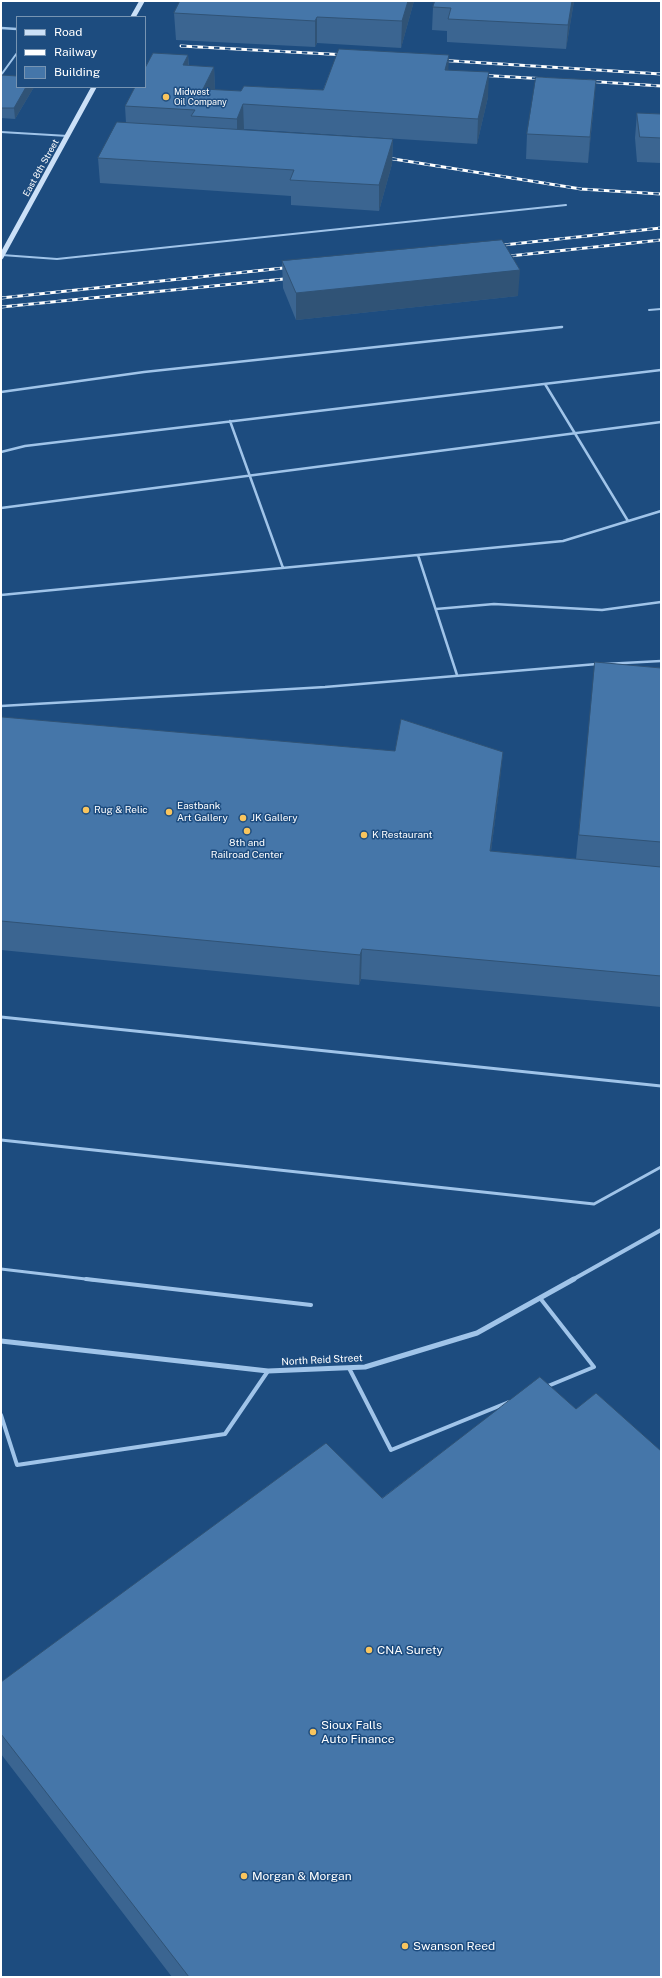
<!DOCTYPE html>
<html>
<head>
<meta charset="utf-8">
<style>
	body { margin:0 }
	#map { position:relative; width:662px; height:1978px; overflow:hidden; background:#1d4c7f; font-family:"Public Sans",sans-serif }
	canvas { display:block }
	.frame { position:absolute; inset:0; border:2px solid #fff; pointer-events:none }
	.legend { position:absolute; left:16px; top:16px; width:130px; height:72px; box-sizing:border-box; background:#1d4c7f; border:1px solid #7794b2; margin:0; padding:5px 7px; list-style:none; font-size:12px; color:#fff }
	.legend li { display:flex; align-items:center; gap:8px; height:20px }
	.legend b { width:20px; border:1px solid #7794b2 }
</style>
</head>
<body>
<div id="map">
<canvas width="662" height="1978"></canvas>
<div class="frame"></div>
<ul class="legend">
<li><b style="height:5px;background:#cbe0f7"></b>Road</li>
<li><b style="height:5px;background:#fff"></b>Railway</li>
<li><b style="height:11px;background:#4576a9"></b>Building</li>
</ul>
</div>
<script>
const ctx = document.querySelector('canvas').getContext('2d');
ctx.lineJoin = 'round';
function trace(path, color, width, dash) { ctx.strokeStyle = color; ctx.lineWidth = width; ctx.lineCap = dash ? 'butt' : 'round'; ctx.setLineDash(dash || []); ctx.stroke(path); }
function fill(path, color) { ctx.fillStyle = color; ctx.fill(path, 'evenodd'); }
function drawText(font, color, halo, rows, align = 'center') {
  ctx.font = font + ' "Public Sans",sans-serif'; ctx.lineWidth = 3; ctx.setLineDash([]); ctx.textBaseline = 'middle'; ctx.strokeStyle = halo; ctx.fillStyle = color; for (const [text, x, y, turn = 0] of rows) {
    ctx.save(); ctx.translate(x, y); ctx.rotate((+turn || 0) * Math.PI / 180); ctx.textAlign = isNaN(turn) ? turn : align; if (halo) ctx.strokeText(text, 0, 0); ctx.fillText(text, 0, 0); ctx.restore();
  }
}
trace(new Path2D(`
	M1 75 17 53
	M1 132 68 136
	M2 255 57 259 566 205
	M649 310 661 309`), '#a0c4e9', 2);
trace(new Path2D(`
	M545 384 628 521
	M1 392 144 372 562 327
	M230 421 283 568
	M1 452 25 446 661 370
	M1 508 661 422
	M418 555 457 675
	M1 595 563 541 661 511
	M436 609 494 604 602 610 661 602
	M605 664 661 661
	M1 706 325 687 597 664`), '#a0c4e9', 2.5);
trace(new Path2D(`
	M1 1017 661 1086
	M1 1140 594 1204 661 1167
	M1 1269 94 1280`), '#a0c4e9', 3);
trace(new Path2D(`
	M86 1279 311 1305
	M540 1298 594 1367 548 1386
	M349 1368 391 1450 509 1402
	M1 1415 17 1465 225 1434 268 1371`), '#a0c4e9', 4);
trace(new Path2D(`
	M1 28 17 29`), '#a0c4e9', 2.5);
trace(new Path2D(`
	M572 1280 661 1230`), '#a0c4e9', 4);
trace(new Path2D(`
	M1 1341 268 1371 365 1367 477 1333 574 1279`), '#a0c4e9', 5);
trace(new Path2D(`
	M133 17 142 1
	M1 257 94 87`), '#cbe0f7', 5);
const rail = new Path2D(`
	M181 46 347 55
	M437 60 661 74
	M477 75 547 79
	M585 81 661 86
	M381 157 581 189 661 194
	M494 246 661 228
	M500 257 661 240
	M1 298 293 267
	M1 307 294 278`);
trace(rail, '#fff', 3);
trace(rail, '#1d4c7f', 2, [5.5]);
fill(new Path2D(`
	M69 1H89V2Z
	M414 1 401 48 317 43 315 47 176 40 174 13Z
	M574 1 566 49 447 42V31L432 30 433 7Z
	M188 55 189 66 214 67 215 90 241 91 323 90 448 70 488 97 477 144 244 129 243 130 393 139 392 164 379 211 291 205V196L100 183 98 158 126 123 125 106Z
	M1 75 17 87H34L15 119 1 118Z
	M594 104 588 163 526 159 527 134Z
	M637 113 661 114V163L637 162 635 138Z
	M282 261 518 296 296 320 283 288Z
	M595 662 661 668V1007L361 979 359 985 1 950V720L500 782 491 851 576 859Z
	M576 1409 661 1977H172L1 1754V1682L382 1498Z`), '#3b6591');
fill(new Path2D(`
	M408 1H414L401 48 402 21Z
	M572 1H574L566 49 568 25Z
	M317 17V43L315 47V21Z
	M188 55 189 79 183 65Z
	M449 55 448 79 445 70Z
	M214 67 215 91 203 89Z
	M489 72 488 97 477 144 478 119Z
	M596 80 594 104 588 163 590 137Z
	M26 87H34L15 119 14 108Z
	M243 104 244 129 237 143V119Z
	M393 139 392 164 379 211V185Z
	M520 270 518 296 296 320V293Z
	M503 752 500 782 487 881 490 851Z
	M362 949 361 979 359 985 360 955Z`), '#305376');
const building = new Path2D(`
	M180 1H408L402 21 317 17 315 21 174 13Z
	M435 1H572L568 25 448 19 451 8 433 7Z
	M339 49 449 55 445 70 489 72 478 119 243 104 237 119 191 116 195 110 125 106 135 87H145V68L153 53 188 55 183 65 214 67 203 89 241 91 244 86 323 90Z
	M1 75 17 76V87H26L14 108H1Z
	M536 77 596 80 590 137 527 134Z
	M637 113 661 114V138L640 137Z
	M117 122 393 139 379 185 290 180 294 170 98 158Z
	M502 240 520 270 296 293 282 261Z
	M595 662 661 668V842L579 835Z
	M2 717 395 751 401 719 503 752 490 851 661 867V976L362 949 360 955 1 921V720Z
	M540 1377 576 1409 596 1393 661 1451V1977H189L1 1734V1682L326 1443 382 1498Z`);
fill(building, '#4576a9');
trace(building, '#305376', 1);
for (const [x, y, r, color] of [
	[166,97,4,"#f9c55e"],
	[86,810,4,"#f9c55e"],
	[169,812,4,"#f9c55e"],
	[243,818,4,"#f9c55e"],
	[247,831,4,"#f9c55e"],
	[364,835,4,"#f9c55e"],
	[369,1650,4,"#f9c55e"],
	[313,1732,4,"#f9c55e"],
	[244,1876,4,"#f9c55e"],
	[405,1946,4,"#f9c55e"]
]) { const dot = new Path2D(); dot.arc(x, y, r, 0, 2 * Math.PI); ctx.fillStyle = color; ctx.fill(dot); trace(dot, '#1d4c7f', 1.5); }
drawText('9px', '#fff', '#1d4c7f', [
	["Midwest",174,92],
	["Oil Company",174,102]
], 'left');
drawText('9px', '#fff', '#1d4c7f', [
	["East 8th Street",41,168,-61]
]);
drawText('10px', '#fff', '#1d4c7f', [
	["Eastbank",177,806],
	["Art Gallery",177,818],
	["Rug & Relic",94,810],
	["JK Gallery",251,818],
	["K Restaurant",372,835],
	["8th and",247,843,"center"],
	["Railroad Center",247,855,"center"]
], 'left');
drawText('10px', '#fff', '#1d4c7f', [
	["North Reid Street",322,1360,-3]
]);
drawText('12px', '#fff', '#1d4c7f', [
	["CNA Surety",377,1650],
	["Sioux Falls",321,1725],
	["Auto Finance",321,1739],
	["Morgan & Morgan",252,1876],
	["Swanson Reed",413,1946]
], 'left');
</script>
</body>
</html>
